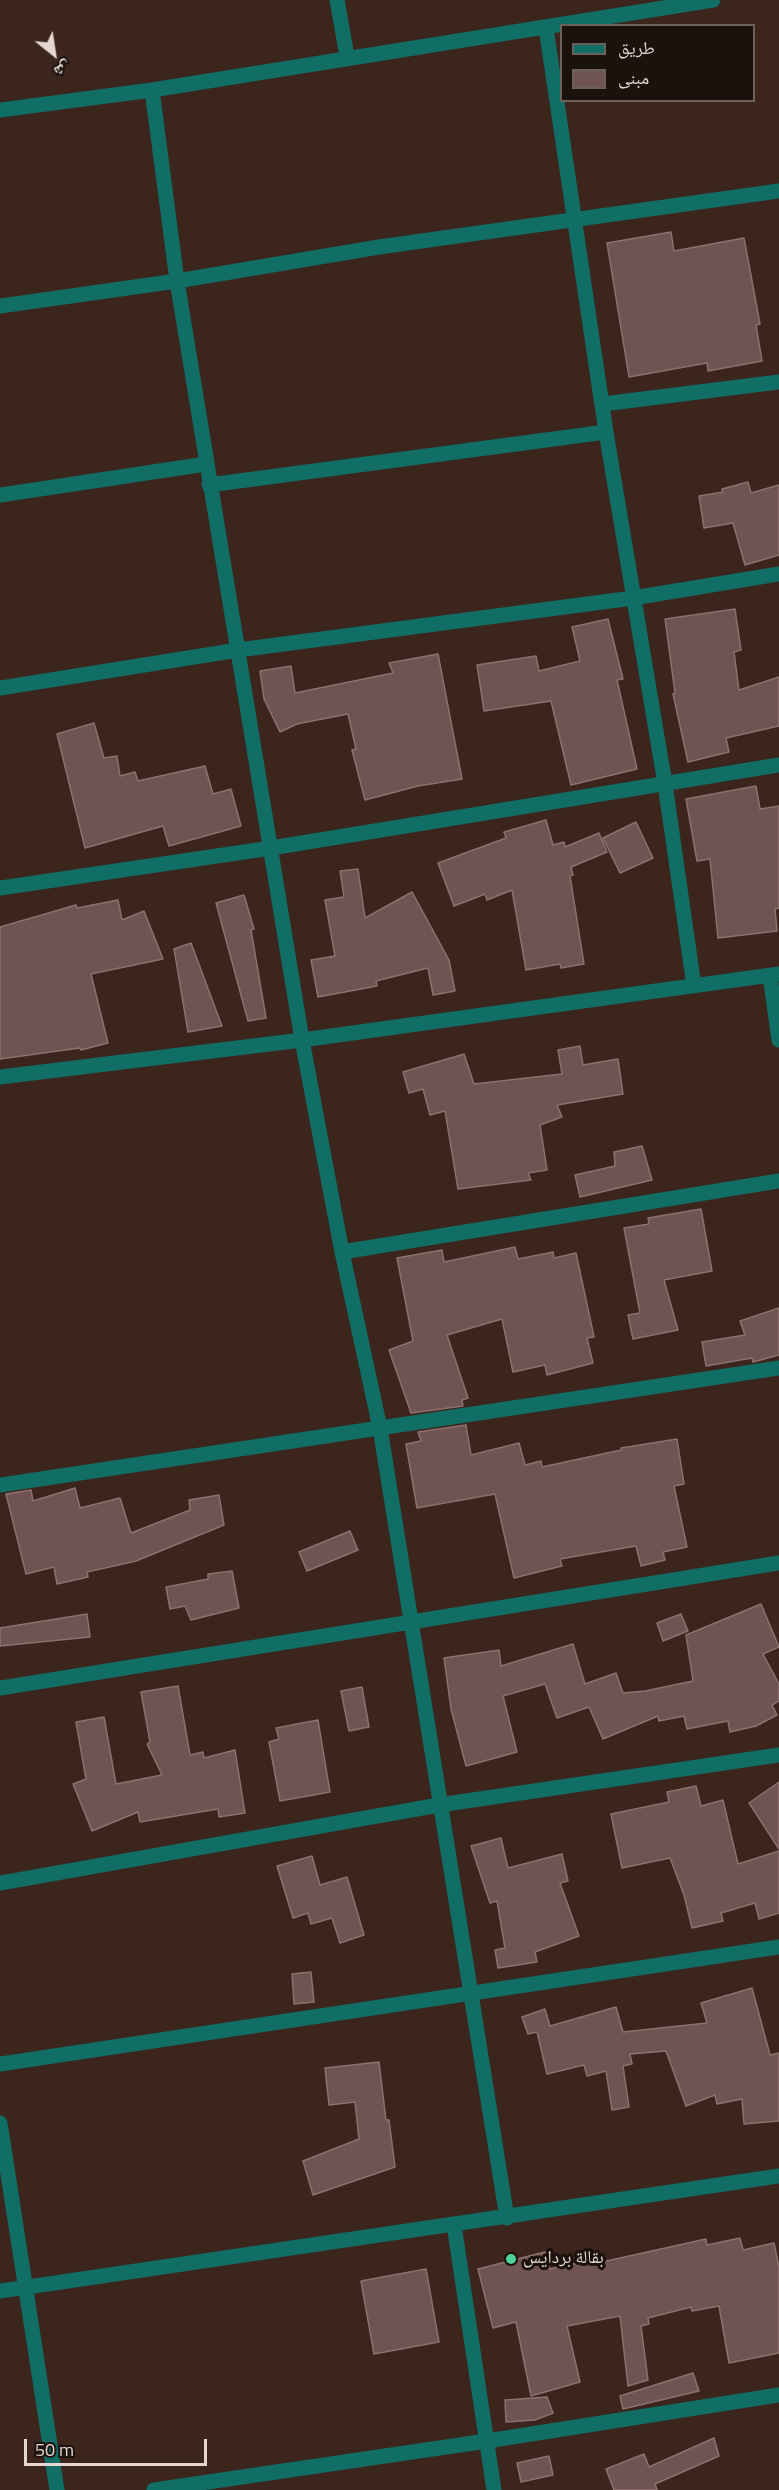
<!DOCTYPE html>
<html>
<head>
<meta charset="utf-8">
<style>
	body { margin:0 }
	#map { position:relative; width:779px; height:2490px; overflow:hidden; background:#3b251d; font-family:"Titillium Web","Noto Naskh Arabic",sans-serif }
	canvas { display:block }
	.legend { position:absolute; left:560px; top:24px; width:195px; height:78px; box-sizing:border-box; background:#1b110d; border:2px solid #6c605b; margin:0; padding:8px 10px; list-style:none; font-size:18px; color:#e5d6d1 }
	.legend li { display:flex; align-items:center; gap:12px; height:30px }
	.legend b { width:30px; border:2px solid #6c605b }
	.north { position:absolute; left:24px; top:24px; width:60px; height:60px; -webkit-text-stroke:4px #1b110d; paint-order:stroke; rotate:150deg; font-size:16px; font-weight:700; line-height:24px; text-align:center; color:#e5d6d1 }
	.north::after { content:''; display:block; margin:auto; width:21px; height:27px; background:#e5d6d1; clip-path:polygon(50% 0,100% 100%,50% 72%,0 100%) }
	.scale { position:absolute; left:24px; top:2439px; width:183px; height:27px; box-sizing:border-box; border:3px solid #e5d6d1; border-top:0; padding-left:8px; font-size:18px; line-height:21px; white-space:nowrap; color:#e5d6d1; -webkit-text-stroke:4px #1b110d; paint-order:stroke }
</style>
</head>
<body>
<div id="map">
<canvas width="779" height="2490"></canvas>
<ul class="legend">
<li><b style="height:8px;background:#106e65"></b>طريق</li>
<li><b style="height:16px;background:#705453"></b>مبنى</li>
</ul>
<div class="north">ش</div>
<div class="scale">50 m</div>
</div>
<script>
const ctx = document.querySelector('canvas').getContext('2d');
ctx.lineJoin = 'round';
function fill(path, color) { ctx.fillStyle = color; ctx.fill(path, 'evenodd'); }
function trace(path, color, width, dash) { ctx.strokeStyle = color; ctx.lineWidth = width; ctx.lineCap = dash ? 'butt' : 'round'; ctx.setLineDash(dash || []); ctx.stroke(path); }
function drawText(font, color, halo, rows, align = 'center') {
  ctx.font = font + ' "Titillium Web","Noto Naskh Arabic",sans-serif'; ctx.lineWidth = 6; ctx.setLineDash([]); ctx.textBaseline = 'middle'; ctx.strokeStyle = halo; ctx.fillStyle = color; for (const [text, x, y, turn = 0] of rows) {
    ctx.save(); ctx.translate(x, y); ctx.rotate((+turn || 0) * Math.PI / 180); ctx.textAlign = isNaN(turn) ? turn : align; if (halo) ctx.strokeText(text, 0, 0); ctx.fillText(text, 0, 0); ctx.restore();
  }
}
const building = new Path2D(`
	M671 232 674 251 744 238 760 324 756 325 762 361 708 371 707 363 629 377 607 243Z
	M748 482 751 493 779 485V555L745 565 733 523 704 528 699 496 723 492 722 489Z
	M735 609 741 650 734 652 739 690 779 677V726L726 738 729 752 688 762 673 694 675 693 665 619Z
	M608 619 623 679 617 680 637 769 571 785 551 701 484 711 477 665 536 656 539 671 580 661 572 627Z
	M438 654 462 779 418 786 365 800 352 750 356 749 348 714 297 724 280 732 264 699 260 671 291 666 295 693 393 673 389 663Z
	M94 723 104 758 117 756 120 776 135 772 138 781 205 766 213 794 231 789 241 826 169 846 163 826 85 848 57 734Z
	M756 786 760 809 779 806V908L775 909 777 931 718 938 710 859 697 861 686 799Z
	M546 820 553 845 564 842 565 847 599 833 607 852 571 867 573 875 570 876 584 964 561 968 560 964 526 970 512 890 487 900 485 894 454 906 438 863 506 838 504 832Z
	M636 822 653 858 620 873 603 838Z
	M358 869 365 918 412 892 449 960 455 991 433 995 428 968 376 981 377 986 318 997 311 960 335 956 325 900 344 897 340 871Z
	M244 895 254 929 251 930 266 1018 248 1021 216 903Z
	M118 900 122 920 144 911 163 959 91 974 108 1043 81 1050 80 1048 0 1059V927L76 905 77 908Z
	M191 943 222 1026 188 1032 174 949Z
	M580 1046 583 1065 618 1059 623 1094 557 1105 562 1117 540 1125 547 1170 528 1173 531 1180 458 1189 445 1111 430 1115 423 1089 409 1093 403 1072 464 1054 474 1084 562 1074 558 1050Z
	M642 1146 652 1180 580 1197 575 1175 615 1166 614 1152Z
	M701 1209 712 1271 664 1280 678 1330 633 1339 628 1315 640 1313 624 1228 649 1224 648 1218Z
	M515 1247 518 1259 553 1252 554 1258 576 1253 594 1337 587 1338 593 1363 547 1375 545 1365 513 1372 502 1319 447 1335 468 1398 462 1400 463 1406 411 1413 389 1350 413 1341 397 1258 442 1250 444 1262Z
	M779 1308V1355L753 1362 752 1358 706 1366 702 1342 745 1335 740 1321Z
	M466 1425 471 1455 519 1443 525 1465 541 1461 542 1467 621 1450V1448L677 1439 684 1484 674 1486 687 1547 663 1552 665 1560 641 1566 636 1546 560 1559 562 1566 514 1578 495 1494 417 1508 406 1444 421 1441 418 1432Z
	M75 1488 80 1508 120 1498 131 1533 190 1510 189 1500 219 1495 224 1525 136 1561 87 1572 88 1577 57 1584 54 1567 26 1574 6 1494 31 1490 33 1501Z
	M350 1531 358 1550 307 1571 299 1552Z
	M232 1571 239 1608 191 1620 185 1606 170 1609 166 1587 208 1579V1574Z
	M761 1604 779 1647 763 1654 779 1684V1701L772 1705 777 1715 756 1726 730 1732 728 1721 687 1729 684 1716 659 1721 658 1716 603 1739 589 1707 557 1718 545 1684 503 1696 517 1752 466 1766 451 1709 444 1658 499 1650 501 1666 573 1644 585 1684 616 1673 623 1693 645 1691 693 1681 686 1635Z
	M87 1614 90 1637 0 1646V1628Z
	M681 1614 688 1631 663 1641 657 1623Z
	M178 1686 190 1755 203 1752 204 1758 235 1750 245 1813 219 1817 218 1809 140 1822 138 1812 92 1831 73 1784 86 1779 76 1722 104 1717 116 1784 162 1775 147 1744 150 1742 141 1692Z
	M362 1687 369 1727 349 1731 341 1691Z
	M318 1720 330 1792 280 1801 269 1742 279 1739 276 1728Z
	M779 1782V1849L749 1803Z
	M696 1786 701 1806 723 1800 738 1864 779 1851V1913L759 1919 755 1903 721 1913 723 1921 692 1928 684 1895 670 1858 622 1868 611 1814 669 1802 667 1792Z
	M501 1838 508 1868 562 1854 568 1881 560 1883 579 1936 535 1952 537 1962 498 1968 495 1950 505 1948 497 1901 490 1903 471 1846Z
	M312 1856 320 1885 347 1877 364 1935 340 1943 332 1918 311 1924 308 1913 293 1918 277 1866Z
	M311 1972 314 2002 294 2004 292 1974Z
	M752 1988 770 2055 779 2053V2121L744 2124 742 2099 717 2104 715 2095 686 2106 666 2051 630 2054 632 2064 623 2066 629 2107 612 2110 606 2071 587 2076 584 2065 547 2074 537 2032 528 2034 522 2017 545 2009 550 2026 616 2007 623 2032 707 2023 701 2003Z
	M379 2062 386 2120H389L395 2167 313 2195 303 2161 359 2139 355 2102 329 2105 325 2068Z
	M740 2238 743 2250 774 2243 779 2267V2353L729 2363 719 2306 692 2311 691 2307 648 2318 649 2324 641 2326 648 2380 628 2386 620 2316 567 2326 580 2382 531 2396 516 2322 493 2328 478 2269 545 2252 550 2269 601 2258 602 2262 706 2239 707 2245Z
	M426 2269 439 2342 374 2354 361 2281Z
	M693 2373 699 2391 623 2409 620 2396Z
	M547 2397 553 2413 535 2420 506 2422 505 2400Z
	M714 2438 719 2456 655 2484 657 2490H614L606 2469 644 2454 649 2467Z
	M549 2456 553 2475 521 2482 517 2463Z`);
fill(building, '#705453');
trace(building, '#8e716f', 1.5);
trace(new Path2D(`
	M337 0 347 56
	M546 28 606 432 665 784 694 986
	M152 90 177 281 302 1040 342 1252 380 1428 507 2218
	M0 110 152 90 713 0
	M0 306 177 281 379 247 779 191
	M603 404 779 382
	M209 485 606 432
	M0 495 206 464
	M0 688 238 650 633 598 779 574
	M0 888 271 848 779 765
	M770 976 779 1040
	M0 1077 302 1040 779 974
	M342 1252 779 1181
	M0 1485 779 1368
	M0 1688 779 1563
	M0 1883 439 1805 779 1755
	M0 2064 779 1947
	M0 2123 57 2490
	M454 2225 494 2490
	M0 2291 779 2176
	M154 2490 487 2441 779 2395`), '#106e65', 15);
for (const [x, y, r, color] of [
	[511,2259,6,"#4cd49b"]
]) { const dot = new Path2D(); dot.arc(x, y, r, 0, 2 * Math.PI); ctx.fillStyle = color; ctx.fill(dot); trace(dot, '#1b110d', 2); }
drawText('18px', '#e5d6d1', '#1b110d', [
	["بقالة بردايس",523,2259]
], 'left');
</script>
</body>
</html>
